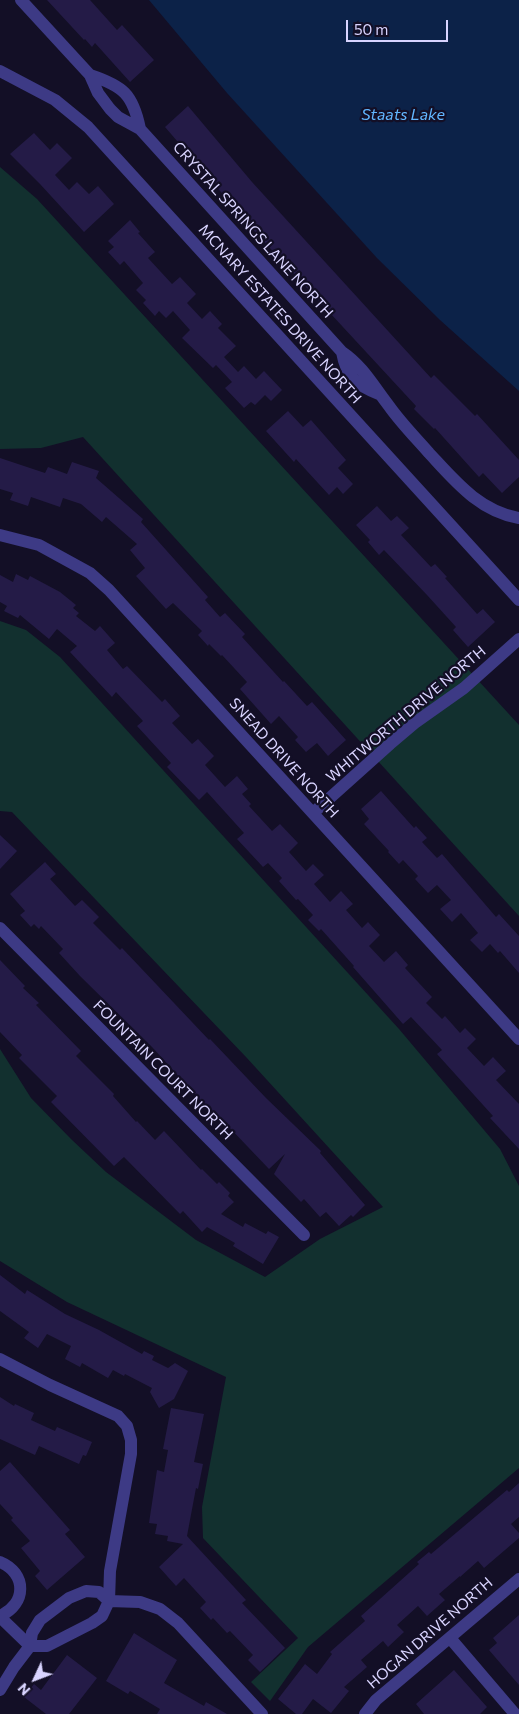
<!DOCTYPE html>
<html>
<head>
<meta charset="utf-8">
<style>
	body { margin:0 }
	#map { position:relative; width:519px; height:1714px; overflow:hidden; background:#130f26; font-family:Commissioner,sans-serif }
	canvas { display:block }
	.north { position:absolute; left:10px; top:1654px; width:50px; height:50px; -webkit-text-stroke:4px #130f26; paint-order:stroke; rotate:227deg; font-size:14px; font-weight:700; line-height:20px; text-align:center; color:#d9d4ff }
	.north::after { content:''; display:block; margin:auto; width:18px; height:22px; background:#d9d4ff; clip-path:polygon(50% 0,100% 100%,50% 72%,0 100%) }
	.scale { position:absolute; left:346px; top:20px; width:102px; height:22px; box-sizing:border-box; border:2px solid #d9d4ff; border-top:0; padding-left:6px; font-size:15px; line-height:18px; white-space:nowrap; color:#d9d4ff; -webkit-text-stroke:4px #130f26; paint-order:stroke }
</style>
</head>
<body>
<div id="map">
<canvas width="519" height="1714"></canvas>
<div class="north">N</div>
<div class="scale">50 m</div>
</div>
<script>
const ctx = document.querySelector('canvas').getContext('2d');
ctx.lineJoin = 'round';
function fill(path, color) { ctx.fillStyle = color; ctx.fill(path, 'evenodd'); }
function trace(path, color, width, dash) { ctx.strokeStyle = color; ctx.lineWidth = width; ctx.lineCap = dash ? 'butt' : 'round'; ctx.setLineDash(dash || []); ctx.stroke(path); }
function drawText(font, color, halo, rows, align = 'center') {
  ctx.font = font + ' Commissioner,sans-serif'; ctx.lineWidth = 4.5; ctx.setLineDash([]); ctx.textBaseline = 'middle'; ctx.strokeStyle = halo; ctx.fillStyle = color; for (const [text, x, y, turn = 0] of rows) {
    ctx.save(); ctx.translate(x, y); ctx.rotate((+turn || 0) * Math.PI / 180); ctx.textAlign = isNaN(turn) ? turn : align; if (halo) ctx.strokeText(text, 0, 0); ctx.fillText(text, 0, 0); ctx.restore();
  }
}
fill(new Path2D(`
	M0 167 37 199 519 725V916L83 437 41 448 0 449Z
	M0 621 26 630 60 657 399 1029 500 1149 519 1186V1468L308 1647 270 1701 251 1682 298 1638 203 1538 202 1507 226 1377 67 1302 0 1261V1049L31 1098 71 1139 106 1172 196 1240 265 1277 320 1239 383 1207 246 1057 12 812 0 811Z`), '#12302f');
fill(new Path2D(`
	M149 0H519V391L440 320 377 258 227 93Z`), '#0c2248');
fill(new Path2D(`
	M47 0H90L117 30 122 25 154 60 130 82 95 43 92 47 85 39 84 40Z
	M188 106 252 182 431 378 434 375 475 416 477 414 519 460V477L502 493 483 473 479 477 435 428 434 429 414 409 416 406 232 207 233 206 165 127Z
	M34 133 50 150 57 143 72 158 55 175 69 190 77 182 89 194 98 186 114 204 84 232 40 184 10 154Z
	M130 220 140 232 138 233 155 252 148 258 172 284 180 277 196 294 187 303 202 319 210 311 222 324 218 328 236 346 224 357 238 372 244 366 256 379 264 371 282 390 271 401 265 395 255 405 251 402 244 408 225 388 232 382 216 365 213 368 182 338 190 330 173 311 166 318 159 311 155 316 143 303 146 300 136 290 143 283 124 261 120 265 108 252 114 247 108 241Z
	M288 411 303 427 311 420 346 460 338 468 353 484 343 494 337 487 329 495 296 459 294 462 266 431Z
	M0 458 45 473 48 467 67 474 72 462 99 471 96 478 143 519 141 522 208 597 205 600 220 617 225 613 245 634 242 637 283 682 284 681 307 706 312 702 346 740 328 756 317 743 306 752 295 740 298 737 279 716 271 724 240 689 247 682 222 655 221 656 209 644 208 646 198 635 202 631 173 603 166 609 136 576 145 568 130 550 137 544 106 517 102 522 81 504 63 498 60 507 31 497 28 506 10 500 13 493 0 489Z
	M377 506 391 521 397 516 409 528 401 535 431 567 435 564 447 577 445 578 477 614 483 609 495 622 468 647 453 630 456 627 427 595 384 550 379 555 368 542 370 540 356 525Z
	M16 574 28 580 30 576 60 592 76 605 73 608 79 613 76 616 95 631 100 626 115 643 107 650 123 669 127 666 162 702 165 699 180 716 172 723 192 744 198 739 214 756 205 765 225 787 237 776 248 789 242 794 251 804 249 806 272 831 280 824 298 843 289 852 306 871 313 864 324 875 314 884 330 902 341 891 353 904 346 910 362 928 368 922 380 935 369 946 384 962 396 951 408 965 405 968 432 997 426 1003 442 1019 445 1016 460 1033 465 1028 476 1039 467 1048 484 1066 493 1057 506 1071 496 1080 519 1104V1149L490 1118 493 1116 437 1054 442 1050 411 1017 403 1024 353 967 354 966 321 929 319 931 308 920 313 915 298 899 296 900 279 881 282 878 268 863 263 867 237 839 244 833 207 792 199 800 167 767 171 763 137 726 143 721 116 692 112 697 70 652 77 646 57 629 49 639 20 615 18 618 4 611 7 606 0 602V575L13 582Z
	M381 791 414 828 416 826 427 838 422 842 437 858 442 854 496 917 499 914 519 936V973L500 951 498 953 490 944 482 952 470 940 478 933 461 913 452 922 440 909 451 900 437 885 428 893 415 879 418 876 403 860 399 864 388 852 389 851 364 824 369 819 361 809Z
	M0 835 17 851 0 869Z
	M45 862 56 874 50 879 75 906 82 900 99 917 93 923 120 950 122 948 209 1040 210 1039 266 1098 321 1151 320 1153 365 1205 353 1217 351 1215 339 1226 326 1212 320 1217 304 1199 301 1202 274 1174 285 1154 269 1169 227 1125 226 1126 204 1104 152 1047 80 976 59 953 63 949 41 926 39 929 34 924 31 927 20 915 25 911 10 894Z
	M0 960 25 986 23 988 39 1003 36 1005 81 1051 76 1056 114 1094 113 1096 136 1122 137 1121 155 1140 164 1131 201 1170 202 1169 217 1184 219 1182 230 1193 228 1196 234 1202 221 1214 243 1227 245 1223 266 1234 268 1231 279 1237 263 1264 233 1246 235 1243 207 1227 202 1232 183 1211 180 1214 124 1157 114 1166 51 1102 57 1096 19 1058 22 1055 0 1032Z
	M0 1275 25 1294 27 1290 65 1314 99 1330 142 1354 144 1351 154 1356 152 1360 168 1368 175 1363 188 1371 174 1399 159 1408 150 1392 152 1388 125 1374 124 1376 113 1370 108 1378 82 1363 80 1367 65 1359 71 1346 47 1334 38 1348 24 1338 29 1332 0 1311Z
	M0 1397 14 1406 15 1404 34 1413 31 1420 55 1431 57 1427 92 1442 86 1456 83 1455 79 1464 39 1446 35 1455 0 1439Z
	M171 1408 204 1414 194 1462 203 1464 198 1489 196 1488 187 1536 246 1600 242 1603 285 1648 260 1672 248 1660 253 1655 230 1631 227 1633 213 1618 211 1620 200 1608 206 1602 184 1578 176 1586 159 1567 183 1544 167 1541 168 1536 155 1534 157 1524 149 1523 157 1470 164 1472 168 1450 163 1449Z
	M10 1462 70 1530 65 1534 85 1557 47 1590 35 1576 40 1571 21 1548 30 1541 11 1520 13 1518 0 1504V1471Z
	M519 1483V1517L511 1524 519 1533V1538L484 1568 478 1561 460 1577V1576L439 1594 445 1600 427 1616 418 1606 397 1625 404 1632 388 1647 383 1641 361 1660 367 1667 344 1687 349 1691 331 1713 313 1699 302 1714H296L278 1699 305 1664 317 1674 332 1654 330 1652 365 1621 361 1616 419 1564 417 1562 429 1552 431 1554 507 1490 509 1492Z
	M519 1615V1685L489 1650 497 1643 493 1638Z
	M134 1633 177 1660 164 1683 204 1706 206 1702 227 1714H157L160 1709 130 1691 128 1694 106 1681Z
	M67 1655 97 1678 69 1714H46L24 1697 34 1684 41 1690Z
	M454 1670 487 1707 480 1714H424L416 1704Z`), '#241b47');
trace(new Path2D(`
	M21 0 90 75 98 93 110 109 118 117 140 129 342 352C363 366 374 387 389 406 401 423 415 437 429 453 455 481 479 511 519 518
	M0 71 55 100 88 127 519 600
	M90 75C123 86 133 94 140 129
	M342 352C346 376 357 386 379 394
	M0 535 39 545 90 573 109 590 519 1039
	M313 813 390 744 416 722 464 688 519 639
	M0 928 304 1235
	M0 1359 50 1385 118 1416 127 1426 131 1440V1454L110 1571 109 1601 102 1616 92 1623 47 1646H30
	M0 1562C27 1573 27 1604 0 1616
	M0 1617 30 1646
	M450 1638 515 1714
	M0 1690 14 1667 30 1646 32 1633 40 1620 69 1598 86 1591 99 1592 109 1601 140 1602 160 1609 178 1623 262 1714
	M365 1714 376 1700 519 1579`), '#3d3a85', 12);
drawText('15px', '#d9d4ff', '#130f26', [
	["CRYSTAL SPRINGS LANE NORTH",253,230,48],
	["MCNARY ESTATES DRIVE NORTH",280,314,48],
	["WHITWORTH DRIVE NORTH",406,714,-40],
	["SNEAD DRIVE NORTH",284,758,48],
	["FOUNTAIN COURT NORTH",163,1070,45],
	["HOGAN DRIVE NORTH",430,1633,-41]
]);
drawText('italic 16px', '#62b6ff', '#130f26', [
	["Staats Lake",403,115]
]);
</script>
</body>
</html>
